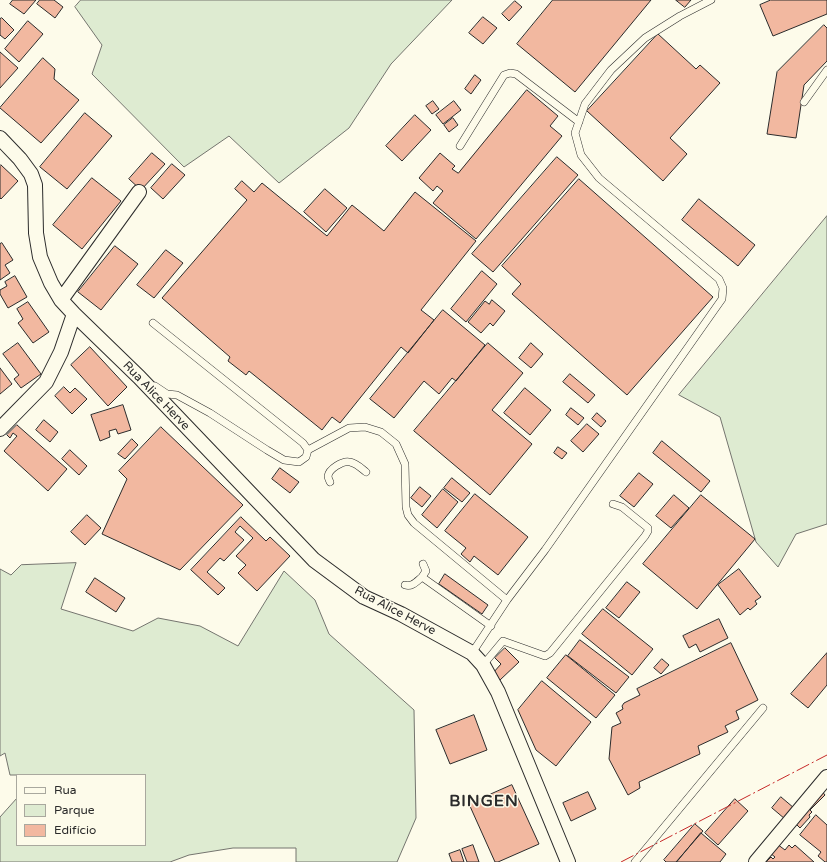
<!DOCTYPE html>
<html>
<head>
<meta charset="utf-8">
<style>
	body { margin:0 }
	#map { position:relative; width:827px; height:862px; overflow:hidden; background:#fdfbea; font-family:"Varela Round",sans-serif }
	canvas { display:block }
	.legend { position:absolute; left:16px; top:774px; width:130px; height:72px; box-sizing:border-box; background:#fdfbea; border:1px solid #a9a89e; margin:0; padding:5px 7px; list-style:none; font-size:12px; color:#2b2b2b }
	.legend li { display:flex; align-items:center; gap:8px; height:20px }
	.legend b { width:20px; border:1px solid #a9a89e }
</style>
</head>
<body>
<div id="map">
<canvas width="827" height="862"></canvas>
<ul class="legend">
<li><b style="height:5px;background:#fdfbea"></b>Rua</li>
<li><b style="height:11px;background:#deebd1"></b>Parque</li>
<li><b style="height:11px;background:#f2b8a0"></b>Edifício</li>
</ul>
</div>
<script>
const ctx = document.querySelector('canvas').getContext('2d');
ctx.lineJoin = 'round';
function fill(path, color) { ctx.fillStyle = color; ctx.fill(path, 'evenodd'); }
function trace(path, color, width, dash) { ctx.strokeStyle = color; ctx.lineWidth = width; ctx.lineCap = dash ? 'butt' : 'round'; ctx.setLineDash(dash || []); ctx.stroke(path); }
function drawText(font, color, halo, rows, align = 'center') {
  ctx.font = font + ' "Varela Round",sans-serif'; ctx.lineWidth = 3; ctx.setLineDash([]); ctx.textBaseline = 'middle'; ctx.strokeStyle = halo; ctx.fillStyle = color; for (const [text, x, y, turn = 0] of rows) {
    ctx.save(); ctx.translate(x, y); ctx.rotate((+turn || 0) * Math.PI / 180); ctx.textAlign = isNaN(turn) ? turn : align; if (halo) ctx.strokeText(text, 0, 0); ctx.fillText(text, 0, 0); ctx.restore();
  }
}
const green = new Path2D(`
	M81 0H452L391 64 349 128 279 183 229 136 184 167 92 74 102 45 75 7Z
	M827 216V524L796 534 778 567 756 542 720 417 679 395Z
	M76 563 61 609 133 631 158 618 200 626 238 646 284 571 315 600 329 634 414 710 416 818 397 862H296V848H233L189 855 170 862H0V817L17 798V845H145V775H10L5 753 0 756V569L11 575 21 565Z`);
fill(green, '#deebd1');
trace(green, '#74746e', 1);
const building = new Path2D(`
	M13 0H36L24 14 10 4Z
	M40 0H54L63 7 55 18 37 4Z
	M553 0H651L575 92 517 44Z
	M676 0H691L685 7Z
	M771 0H827V14L773 36 760 5Z
	M515 1 522 7 509 21 502 14Z
	M483 17 497 28 483 44 469 33Z
	M2 18 14 30 5 39 0 35V19Z
	M28 21 43 34 19 62 5 49Z
	M824 25 827 28V61L804 85 796 138 767 134 777 72Z
	M658 34 696 69 700 65 720 83 670 138 687 154 663 181 587 111Z
	M0 52 18 68 0 88Z
	M43 58 55 69 54 79 79 100 41 143 0 108Z
	M475 75 481 80 471 94 465 89Z
	M527 90 558 116 550 126 562 136 476 239 433 203 443 191 437 186 433 191 419 178 440 153 455 166 452 169 458 173Z
	M433 101 439 109 432 114 426 106Z
	M454 101 461 110 443 124 436 115Z
	M85 113 112 136 67 189 40 167Z
	M415 115 431 130 402 161 386 146Z
	M453 118 458 125 449 132 444 125Z
	M152 153 165 164 141 190 129 179Z
	M557 157 578 175 493 272 472 254Z
	M172 164 185 175 163 199 151 188Z
	M1 165 18 181 1 199 0 198V166Z
	M92 178 121 201 82 249 53 225Z
	M579 179 713 297 627 395 512 294 521 284 502 266Z
	M242 181 254 192 262 183 327 236 352 205 384 231 415 192 476 241 421 310 434 320 408 353 401 347 340 423 332 417 322 430 249 371 246 375 228 361 230 357 162 298 247 200 235 189Z
	M325 189 347 208 326 232 304 212Z
	M699 199 755 245 738 266 682 220Z
	M2 243 13 260 5 265 10 273 0 280V244Z
	M115 246 138 264 101 310 78 292Z
	M166 250 183 263 154 298 137 285Z
	M482 271 497 284 466 322 451 309Z
	M15 276 27 297 8 308 0 294V290L7 286 5 282Z
	M492 300 505 311 493 326 490 323 481 333 468 322 485 301 489 304Z
	M28 302 49 332 33 343 18 323 23 319 17 309Z
	M443 310 485 345 456 381 452 378 439 394 424 381 394 418 370 399Z
	M18 343 41 374 21 388 14 379 19 375 3 354Z
	M488 343 523 373 492 410 532 444 490 495 414 431Z
	M531 343 543 354 531 368 519 358Z
	M90 347 127 387 108 406 71 365Z
	M0 368 12 384 0 394Z
	M570 374 595 395 588 403 563 382Z
	M64 387 70 393 75 388 87 399 72 414 55 396Z
	M525 388 551 410 530 435 504 413Z
	M123 405 131 430 118 434 116 429 109 431 110 437 100 441 91 415Z
	M571 408 584 418 578 425 566 415Z
	M597 413 606 421 601 427 592 419Z
	M44 420 58 432 50 442 36 430Z
	M587 424 599 434 583 452 571 441Z
	M17 425 67 469 48 491 4 451 17 436 13 433 10 438 7 435Z
	M161 427 243 505 180 570 102 534 127 479 119 471Z
	M132 439 138 445 125 459 118 454Z
	M662 441 710 481 701 492 653 453Z
	M558 447 567 453 562 459 554 453Z
	M70 450 87 466 79 475 62 459Z
	M280 468 299 482 290 493 272 479Z
	M639 473 653 484 634 507 620 496Z
	M452 478 470 493 462 502 444 488Z
	M420 487 431 496 422 507 411 498Z
	M443 489 458 502 437 528 422 515Z
	M475 494 528 537 498 575 474 556 470 562 461 554 466 548 445 531Z
	M674 495 689 508 671 528 656 516Z
	M701 495 755 539 697 609 643 564Z
	M87 515 101 528 85 545 71 532Z
	M241 517 266 541 270 537 290 556 257 591 238 573 246 565 236 556 253 538 240 526 235 532 244 540 224 561 220 558 207 572 225 588 218 595 191 570Z
	M739 569 761 597 755 601 757 604 750 610 748 608 740 615 718 585Z
	M445 574 488 605 482 614 439 584Z
	M95 578 125 598 116 612 86 592Z
	M627 582 640 592 619 618 606 608Z
	M603 609 653 649 632 675 582 634Z
	M719 619 728 638 700 652 696 644 689 648 683 636Z
	M580 640 629 677 616 693 568 656Z
	M731 643 758 700 736 711 739 719 725 726 728 732 698 746 700 754 639 782 640 788 628 795 609 759 612 727 621 723 616 713 623 709 622 706 624 703 640 695 637 689Z
	M505 648 519 662 500 680 493 673 501 664 495 658Z
	M827 653V685L808 708 791 694Z
	M566 655 615 695 596 718 547 678Z
	M662 659 669 665 661 674 654 668Z
	M542 681 591 722 556 766 536 750 518 710Z
	M474 715 487 750 450 764 436 730Z
	M512 785 539 844 498 862H495L469 804Z
	M820 789 825 795 810 810 812 812 809 815 810 817 800 828 794 822Z
	M588 792 596 809 571 821 563 803Z
	M781 797 794 808 785 819 772 808Z
	M735 799 748 811 718 845 705 833Z
	M816 815 827 825V862H825L818 856 821 852 800 835Z
	M695 824 703 831 676 862H666L664 860Z
	M701 833 726 854 720 862H677Z
	M777 844 785 850 789 845 792 848 795 845 814 862H766L771 857 773 859 775 857 770 853Z
	M473 845 479 862H467L462 849Z
	M460 850 464 862H452L449 854Z`);
fill(building, '#f2b8a0');
trace(building, '#2b2b2b', 1);
const service = new Path2D(`
	M804 102 827 70
	M460 146 504 75 510 73 516 74 579 122
	M153 323 303 443 308 450 306 457 299 462 284 460 267 450 210 413 177 395 167 394 155 386
	M308 450 349 428 365 427 381 432 396 444 405 464 406 507 408 515 414 523 507 600
	M330 482C329 480 328 478 328 476 329 469 343 460 350 462 356 463 361 468 366 472
	M422 577 426 571 423 564
	M405 585C412 587 416 582 422 577L491 626
	M472 653 507 600 545 550 722 299 723 288 719 279 599 178 581 155 575 133 585 104 611 70 645 38 680 16 711 0
	M483 665 503 641 545 656 550 653 645 536 648 531V528L622 507 613 504
	M635 862 763 708`);
const minor = new Path2D(`
	M0 138 20 159 31 174 35 185 36 233 40 257 51 283 61 300 74 314 139 377 314 560 364 597 401 614 472 653 483 665 498 692 568 862
	M61 300 139 192
	M0 429 46 382 61 352 74 314
	M756 862 827 777`);
trace(service, '#2b2b2b', 8);
trace(minor, '#2b2b2b', 16);
trace(service, '#fdfbea', 7);
trace(minor, '#fdfbea', 14);
trace(new Path2D(`
	M621 862 827 755`), '#c62828', 1, [14, 3, 2, 3]);
drawText('12px', '#2b2b2b', '#fdfbea', [
	["Rua Alice Herve",156,396,46],
	["Rua Alice Herve",395,611,28]
]);
ctx.letterSpacing = '1px';
drawText('bold 16px', '#2b2b2b', '#fdfbea', [
	["BINGEN",484,802]
]);
ctx.letterSpacing = '0px';
</script>
</body>
</html>
